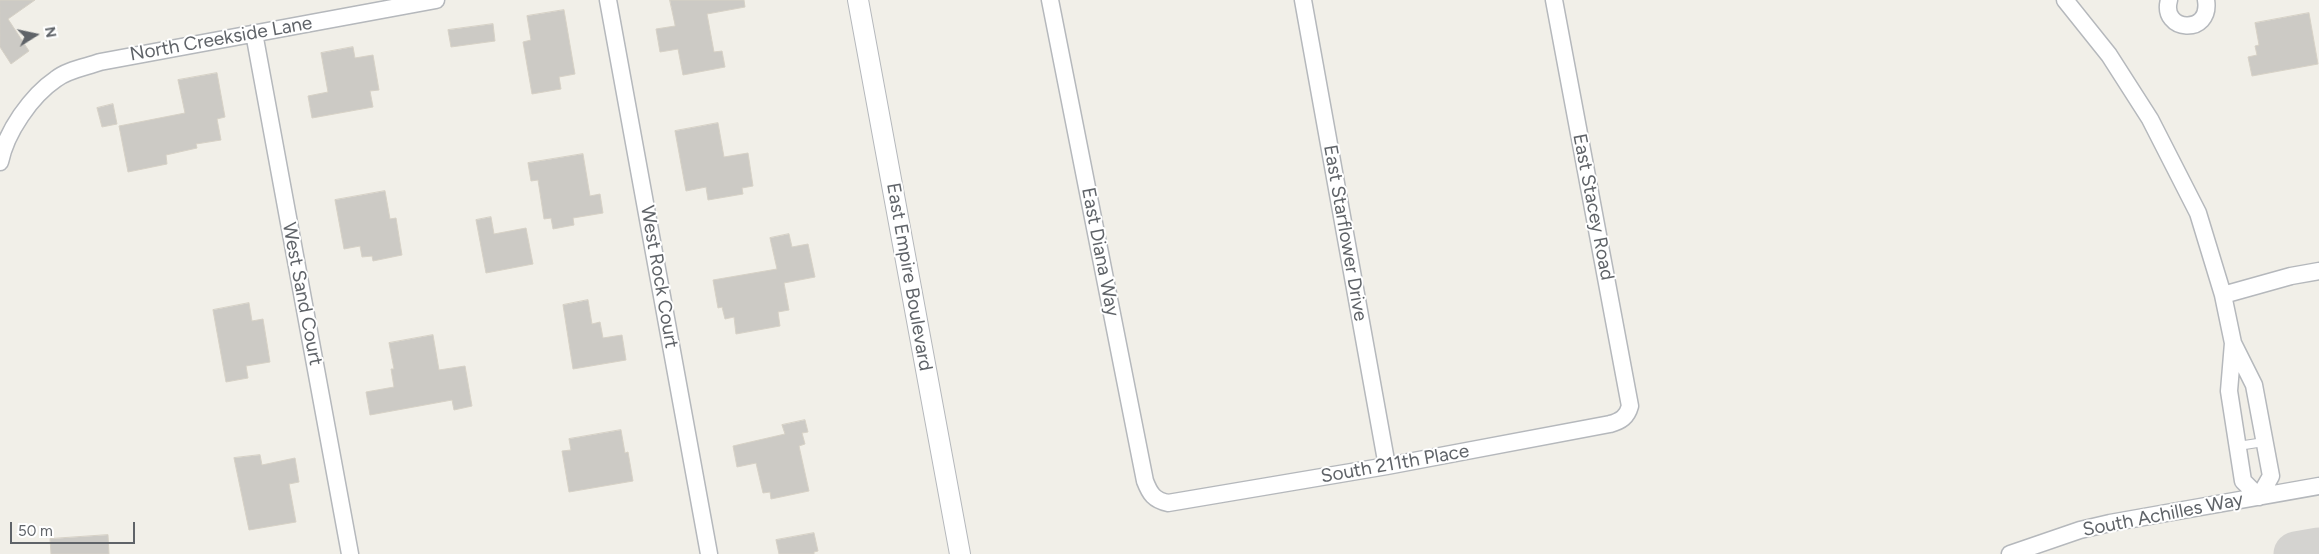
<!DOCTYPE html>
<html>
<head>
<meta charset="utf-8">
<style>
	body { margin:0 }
	#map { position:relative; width:2319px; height:554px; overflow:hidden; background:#f1efe8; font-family:Figtree,sans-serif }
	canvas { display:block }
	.north { position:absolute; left:10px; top:10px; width:50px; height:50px; -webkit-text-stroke:4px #fff; paint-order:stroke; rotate:80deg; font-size:14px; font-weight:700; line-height:20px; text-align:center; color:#5f6368 }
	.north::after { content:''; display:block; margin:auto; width:18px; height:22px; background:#5f6368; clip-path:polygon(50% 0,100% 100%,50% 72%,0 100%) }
	.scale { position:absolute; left:10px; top:522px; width:125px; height:22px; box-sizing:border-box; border:2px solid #5f6368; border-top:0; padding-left:6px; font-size:15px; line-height:18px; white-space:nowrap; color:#5f6368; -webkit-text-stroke:4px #fff; paint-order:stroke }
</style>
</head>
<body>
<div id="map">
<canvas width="2319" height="554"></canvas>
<div class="north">N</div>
<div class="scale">50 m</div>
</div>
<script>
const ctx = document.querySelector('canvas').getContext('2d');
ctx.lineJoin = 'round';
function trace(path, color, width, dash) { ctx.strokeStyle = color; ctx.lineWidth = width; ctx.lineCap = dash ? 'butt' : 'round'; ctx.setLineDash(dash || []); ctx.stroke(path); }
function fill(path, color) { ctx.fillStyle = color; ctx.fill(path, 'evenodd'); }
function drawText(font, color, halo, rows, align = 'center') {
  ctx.font = font + ' Figtree,sans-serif'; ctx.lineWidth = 4; ctx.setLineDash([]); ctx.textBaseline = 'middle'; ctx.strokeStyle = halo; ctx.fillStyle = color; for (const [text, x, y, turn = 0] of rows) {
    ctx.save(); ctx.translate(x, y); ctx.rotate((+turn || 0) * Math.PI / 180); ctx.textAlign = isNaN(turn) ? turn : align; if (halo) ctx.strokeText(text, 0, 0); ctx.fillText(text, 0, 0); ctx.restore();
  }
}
trace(new Path2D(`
	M2296 554 2319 550`), '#d4d3d0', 45);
const building = new Path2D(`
	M0 0H35L8 19 29 51 11 64 0 47Z
	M670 0H744L745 7 707 14 714 52 722 51 725 67 683 75 678 49 660 52 656 29 675 26Z
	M564 10 575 74 559 77 561 89 532 94 523 42 531 40 527 16Z
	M2309 13 2318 64 2252 76 2248 57 2257 55 2255 46 2259 45 2255 23Z
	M493 24 495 41 451 47 448 30Z
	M353 47 355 58 373 55 379 90 370 91 373 107 312 118 308 96 328 92 321 53Z
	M217 73 225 117 217 119 221 140 196 144 197 148 166 155 167 164 128 172 119 126 185 113 178 80Z
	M113 104 117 124 102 127 97 108Z
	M718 123 724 157 748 153 753 186 742 188 743 194 708 200 706 187 686 191 675 131Z
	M583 154 590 196 600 194 603 213 573 218 574 225 553 229 551 218 544 219 538 180 531 181 528 163Z
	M385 191 390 219 396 218 402 255 373 261 372 256 362 257 360 246 344 249 335 200Z
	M491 217 494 234 526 228 533 264 486 273 476 220Z
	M789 234 792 247 808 244 815 277 784 283 789 310 778 312 780 326 736 334 734 317 725 319 722 307 718 308 713 280 777 269 770 238Z
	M588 300 592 324 600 322 603 338 622 335 626 360 573 369 563 305Z
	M249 303 252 321 263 319 270 362 246 366 248 378 226 382 213 310Z
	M433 335 439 370 465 366 472 406 454 410 452 400 370 415 366 392 394 387 391 369H394L389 343Z
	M805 420 808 432 802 433 805 444 799 446 809 491 771 499 770 492 763 493 756 463 737 467 733 446 785 434 782 425Z
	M621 430 625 453 628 452 633 481 569 492 562 451 571 450 569 439Z
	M260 455 262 465 295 458 299 482 289 484 296 522 249 530 234 458Z
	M814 533 818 551 814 552V554H779L776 540Z
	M108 535 109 554H51L50 539Z`);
fill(building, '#cccac5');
trace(building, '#d6d1c6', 1);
const service = new Path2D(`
	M2238 446 2264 442`);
const minor = new Path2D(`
	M608 0 709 554
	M1050 0 1145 481C1150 494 1154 500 1168 503L1387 466 1610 424C1621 421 1627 417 1630 406L1554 0
	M1303 0 1387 466
	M2065 0 2109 55 2150 119 2198 213 2223 295 2233 343 2254 385 2271 476 2259 497 2243 481 2229 391 2233 343
	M2169 0C2160 32 2212 36 2206 0
	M254 33 350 554
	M0 162C6 132 31 96 56 79 67 70 86 67 100 62L436 0
	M2223 295 2291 276 2319 271
	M2010 554 2080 530 2110 523 2319 486`);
const tertiary = new Path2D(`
	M858 0 960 554`);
trace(service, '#b5b8bc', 10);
trace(minor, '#b5b8bc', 19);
trace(tertiary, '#b5b8bc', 22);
trace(service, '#fff', 8);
trace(minor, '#fff', 16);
trace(tertiary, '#fff', 20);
drawText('19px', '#5f6368', '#fff', [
	["North Creekside Lane",221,39,-10],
	["East Stacey Road",1593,207,79],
	["East Starflower Drive",1345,233,80],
	["East Diana Way",1100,252,79],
	["West Rock Court",659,277,80],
	["East Empire Boulevard",909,277,80],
	["West Sand Court",302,294,79],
	["South 211th Place",1395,464,-10],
	["South Achilles Way",2163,515,-11]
]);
</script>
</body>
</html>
